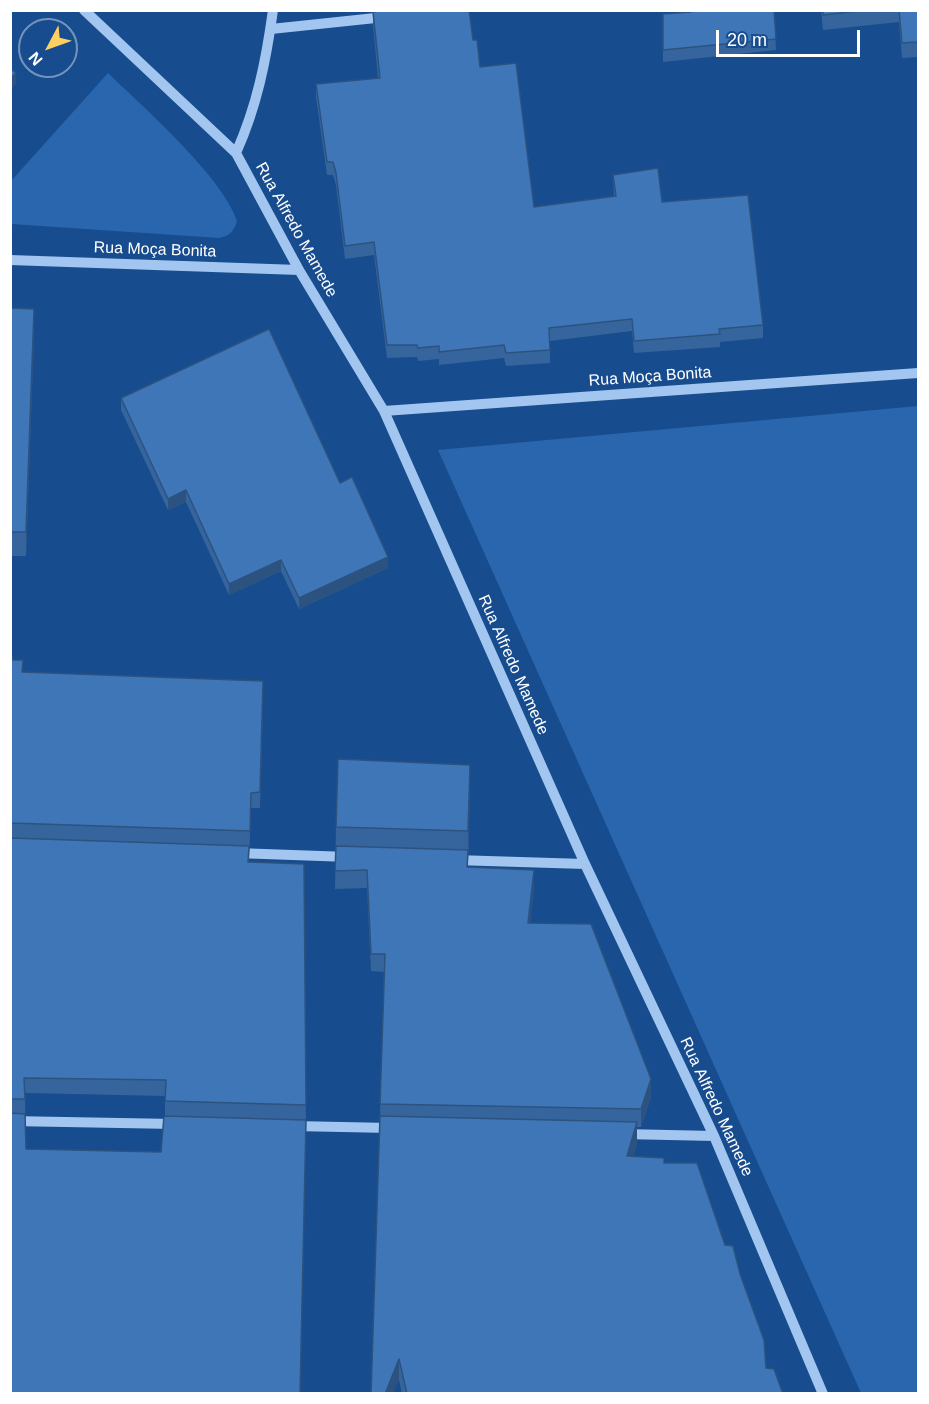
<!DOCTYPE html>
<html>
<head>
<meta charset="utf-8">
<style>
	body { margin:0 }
	#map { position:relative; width:929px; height:1404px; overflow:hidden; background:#174c8e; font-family:Helvetica,sans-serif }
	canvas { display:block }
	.frame { position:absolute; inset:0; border:12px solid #fff; pointer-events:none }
	.north { position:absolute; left:18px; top:18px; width:60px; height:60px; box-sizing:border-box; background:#174c8e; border:2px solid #7494bb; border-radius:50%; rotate:229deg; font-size:16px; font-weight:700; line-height:24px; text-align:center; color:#fff }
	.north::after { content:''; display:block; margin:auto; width:21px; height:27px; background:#ffd061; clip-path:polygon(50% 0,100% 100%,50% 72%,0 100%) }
	.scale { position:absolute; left:716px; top:30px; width:144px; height:27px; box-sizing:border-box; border:3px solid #fff; border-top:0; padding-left:8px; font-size:18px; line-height:21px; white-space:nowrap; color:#fff; -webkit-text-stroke:4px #174c8e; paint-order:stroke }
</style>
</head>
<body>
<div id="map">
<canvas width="929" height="1404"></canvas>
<div class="frame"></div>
<div class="north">N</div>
<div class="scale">20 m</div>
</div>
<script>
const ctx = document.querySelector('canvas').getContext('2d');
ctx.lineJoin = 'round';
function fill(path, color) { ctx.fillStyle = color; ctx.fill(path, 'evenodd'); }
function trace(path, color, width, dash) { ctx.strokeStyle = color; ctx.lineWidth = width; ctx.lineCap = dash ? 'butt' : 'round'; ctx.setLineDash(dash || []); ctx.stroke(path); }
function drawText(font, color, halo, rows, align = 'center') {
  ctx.font = font + ' Helvetica,sans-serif'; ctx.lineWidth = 4.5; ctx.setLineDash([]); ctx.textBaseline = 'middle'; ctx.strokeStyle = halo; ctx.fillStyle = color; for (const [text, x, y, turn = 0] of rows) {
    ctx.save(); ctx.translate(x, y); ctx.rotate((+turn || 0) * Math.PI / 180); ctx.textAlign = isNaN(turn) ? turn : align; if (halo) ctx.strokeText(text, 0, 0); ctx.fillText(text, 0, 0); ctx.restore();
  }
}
fill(new Path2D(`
	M108 73C144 108 222 176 237 221 234 231 230 236 219 238L11 224V181Z
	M918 406V1393H861L438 450Z`), '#2966ad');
trace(new Path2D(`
	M84 10 236 153 299 270 384 411 585 864 714 1136 823 1394
	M271 29 385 17
	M236 153C257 106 266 61 273 10
	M10 260 299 270
	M384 411 918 373
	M236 853 349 857
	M455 860 585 864
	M10 1121 175 1124
	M293 1126 391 1128
	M623 1134 714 1136`), '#a2c6ef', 10);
fill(new Path2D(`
	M690 10H774L776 50 663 62V14L690 12Z
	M821 10H918V57L902 58 899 22 823 30Z
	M373 12 473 40 480 67 534 207 614 196 613 175 662 202 763 325V338L720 342V347L634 353 632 331 550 341V363L506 366 504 358 439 365V359L418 361 417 357 387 358 374 255 345 259 336 185 333 175H327L316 97V84L378 78 373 25Z
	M10 308 34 333 26 556H10Z
	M121 398 340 483 388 568 299 609 281 571 229 595 186 502 168 510 121 410Z
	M10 656 12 660 23 672 263 696 260 808H251L249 862 304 864 306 1135 10 1394ZM25 1093 165 1096V1116L161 1152 26 1149Z
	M470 786 468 867 534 887 530 923 651 1097 641 1127H637V1142L633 1157 664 1163 725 1245 740 1274 766 1368 783 1394H402L399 1380 380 1116 384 972 371 971 367 888 335 889 336 827Z`), '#36659d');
fill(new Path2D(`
	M16 73V84L10 90V79Z
	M34 309V333L26 556V532Z
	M186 490V502L168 510V499Z
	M388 557V568L299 609V598Z
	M281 560V571L229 595V584Z
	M470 765V786L468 853V831Z
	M534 870V887L528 940V923Z
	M651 1079V1097L641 1127V1109Z
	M637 1122V1142L627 1177V1156Z
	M399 1359V1380L393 1394H385Z`), '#2c5380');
const building = new Path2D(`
	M386 10H469L473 40H477L480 67 516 63 534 207 616 196 613 175 658 168 662 202 748 195 763 325 719 329 720 334 634 341 632 319 549 328 550 350 506 353 504 345 439 352V346L418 348 417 345H387L374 242 345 246 336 173 333 162H327L316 84 380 78 373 12Z
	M691 10H774L776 39 663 50V14L691 12Z
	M823 10H867L823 15Z
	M899 10H918V42L902 43Z
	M10 68 16 73 10 79Z
	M10 308 34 309 26 532H10Z
	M269 329 340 483 352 477 388 557 299 598 281 560 229 584 186 490 168 499 121 398Z
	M10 656H12V660H23L22 672 263 681 260 792 251 793 250 831 10 823Z
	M338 759 470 765 468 831 336 827Z
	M10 838 249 846 248 862 304 864 306 1105 165 1101 166 1080 24 1078 25 1099H10Z
	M336 846 468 850 467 867 534 870 528 923 591 924 651 1079 641 1109 380 1104 385 954H371L367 870 335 871Z
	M10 1113 25 1114 26 1149 161 1152 164 1116 306 1120 300 1394H10Z
	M380 1116 637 1122 627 1156 664 1158V1163H697L725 1245 733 1246 740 1274 764 1340 766 1368 774 1369 783 1394H407L399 1359 385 1394H371Z`);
fill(building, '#3f76b7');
trace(building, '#2c5380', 1.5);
drawText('16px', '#fff', '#174c8e', [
	["Rua Alfredo Mamede",296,230,61],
	["Rua Moça Bonita",155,250,2],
	["Rua Moça Bonita",650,377,-4],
	["Rua Alfredo Mamede",513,665,66],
	["Rua Alfredo Mamede",716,1107,65]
]);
</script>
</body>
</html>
